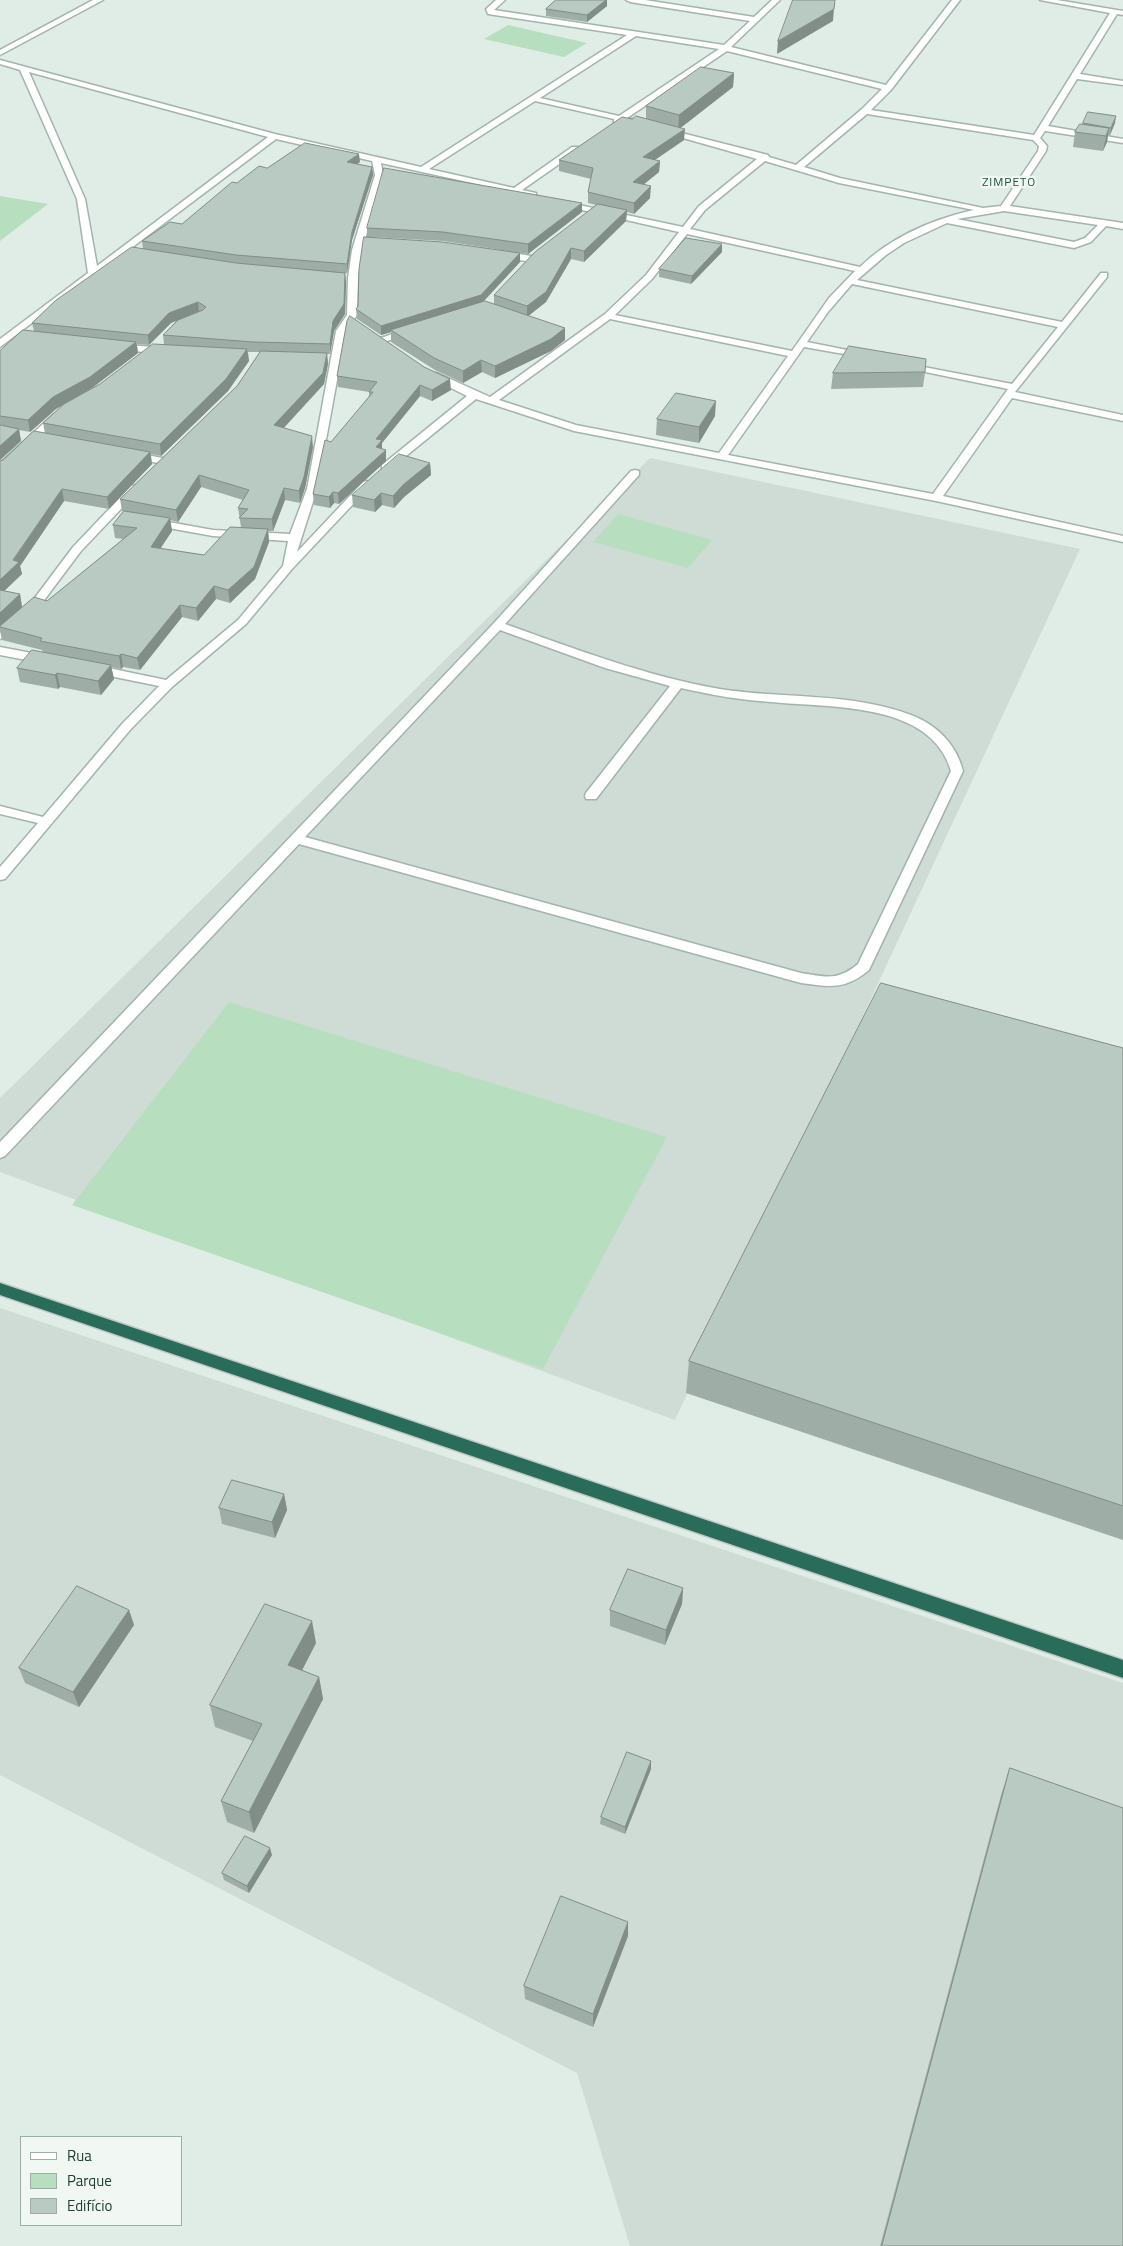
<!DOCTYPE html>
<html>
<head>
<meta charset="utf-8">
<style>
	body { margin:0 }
	#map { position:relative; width:1123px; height:2246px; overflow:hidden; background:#e0ece6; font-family:"Titillium Web",sans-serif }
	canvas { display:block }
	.legend { position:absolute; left:20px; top:2136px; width:162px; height:90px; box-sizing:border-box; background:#f1f8f4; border:1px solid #9daea7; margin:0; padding:6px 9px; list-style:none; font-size:15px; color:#203e33 }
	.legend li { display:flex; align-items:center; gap:10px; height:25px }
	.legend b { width:25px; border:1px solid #9daea7 }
</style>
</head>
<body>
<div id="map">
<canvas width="1123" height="2246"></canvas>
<ul class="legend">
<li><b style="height:6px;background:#fff"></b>Rua</li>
<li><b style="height:14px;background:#b7dfbf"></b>Parque</li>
<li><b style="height:14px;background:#b8cac1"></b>Edifício</li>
</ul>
</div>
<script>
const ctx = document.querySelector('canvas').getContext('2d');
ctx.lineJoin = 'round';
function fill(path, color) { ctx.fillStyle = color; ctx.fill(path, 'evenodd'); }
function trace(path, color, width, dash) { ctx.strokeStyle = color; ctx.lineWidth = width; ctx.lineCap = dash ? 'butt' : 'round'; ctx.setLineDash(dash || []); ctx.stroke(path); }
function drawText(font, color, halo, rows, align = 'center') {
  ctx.font = font + ' "Titillium Web",sans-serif'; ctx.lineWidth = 4.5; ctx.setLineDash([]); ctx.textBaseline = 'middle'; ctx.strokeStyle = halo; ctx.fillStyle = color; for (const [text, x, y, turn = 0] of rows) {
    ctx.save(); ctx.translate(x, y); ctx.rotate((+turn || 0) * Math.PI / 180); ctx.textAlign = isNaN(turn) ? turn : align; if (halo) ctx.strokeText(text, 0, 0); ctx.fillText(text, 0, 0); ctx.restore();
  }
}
fill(new Path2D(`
	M650 458 1080 549 675 1420 0 1172V1098Z
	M0 1308 1123 1683V2246H630L577 2073 0 1775Z`), '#cedcd5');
fill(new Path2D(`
	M508 25 587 43 564 57 484 39Z
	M0 196 48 204 0 241Z
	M618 514 712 540 688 568 593 542Z
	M229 1002 667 1137 543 1369 72 1205Z`), '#b7dfbf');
const street = new Path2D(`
	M93 0H103L0 55V50Z
	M496 0H505L494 10 724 45 750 21 630 2 626 0H645L754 17 772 0H780L731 47 886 85 952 0H960L891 90 871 110 1034 135 1110 13 1040 0H1057L1123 11V15L1117 14 1080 74 1123 81V85L1077 79 1048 126 1123 139V143L1045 131 1040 138 1047 146 1046 151 1010 206 1123 223V229L1106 226 1091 242 1074 248 947 223 904 243 886 255 857 280 1062 322 1101 273H1107V277L1015 392 1123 415V421L1012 398 943 496 1123 536V542L936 501 574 431 476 399 390 469H382V465L467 396 429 377V373H437L490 397 605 314 646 275 679 232 560 205V201L683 227 699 206 757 159 662 132V128L768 155 769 157 796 165 862 109 882 89 727 51 627 118 643 121V125L622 121 614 123V119L535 101 429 169 514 188 572 147H578V151L522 190 536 193V197L381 163 383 175 362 250 358 278 357 315 346 331 317 489 297 552 363 482 367 481 372 484 292 569 246 624 172 687 130 730 5 879 0 880V867L38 823 0 814V806L43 817 122 724 159 686 90 672 88 669 90 666 94 665 166 680 238 620 283 566 288 541 213 536 152 525 147 522 152 519 213 530 290 534 307 489 336 331 347 315 348 278 352 250 375 175 372 161 276 139 0 347V339L88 273 77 199 20 70 0 64V60L275 134 421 167 627 35 488 14 486 9ZM636 36 719 49 619 116 540 98ZM29 72 268 137 97 266 85 199ZM867 114 1033 140 1039 146 1038 151 1001 206 983 208 840 178 804 167ZM765 161 839 183 974 210C933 219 891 237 860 267L690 229 705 210ZM1004 211 1098 225 1085 238 1074 242 957 219ZM687 234 855 271 829 298 792 351 615 315 652 279ZM852 284 1058 327 1012 384 903 363 901 365 906 368 1008 389 933 494 728 455 804 347 867 358V354L807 342 828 312ZM610 319 788 356 719 453 576 425 499 400Z
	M500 251 531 256 536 259 531 262 497 256 495 254Z
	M410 328 413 329V333L380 343 375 340Z
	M117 344 164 348 169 351 164 354 114 349V345Z
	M58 413 63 416 62 418 4 471 0 472V463L54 414Z
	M132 452 167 459 168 461 163 464 128 457V453Z
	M635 470 639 471V475L505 624C576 649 645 676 720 689 782 699 851 692 911 715 937 725 956 744 963 771L869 970C845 990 830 987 801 983L299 844 5 1156 0 1158V1142L494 623 631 471ZM500 630 605 668 670 686 586 793 585 796 586 799H596L681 688C711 695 741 700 771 702 829 708 931 701 951 771L858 964C838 981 826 977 801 973L305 837Z
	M135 485 139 486V490L81 551 42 603 4 637 0 639V629L34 599 73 547 131 486Z
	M0 647 47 656 53 660 47 664 0 655Z`);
const highway = new Path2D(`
	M0 1283 1123 1660V1678L0 1295Z`);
trace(street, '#a3b4ad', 3);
trace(highway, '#c1c9c6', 3);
fill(street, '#fff');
fill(highway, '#296c59');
fill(new Path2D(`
	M556 0H607V6L587 22 546 16V9Z
	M734 73 733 87 680 128 684 140 655 160 660 161 659 172 643 185 650 198 634 214 627 212 626 221 584 262 571 259 546 302 528 316 565 328V340L551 351 495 378 482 372 463 383 435 370 391 342V332L381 335 357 319 356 309 358 306 367 237V228L582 203V212L528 254 443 241 372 237 520 262 484 301 494 304V295L596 205 588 203V192L591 179 559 171V160L632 119 646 118V106Z
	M1083 123H1115L1110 135H1108L1107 142 1103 151 1073 147 1075 132 1082 124Z
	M360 162 357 164 372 167 373 175 352 240 347 273H345L346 283 345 314 334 331 330 354H327L328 364 324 384 284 428 313 447 305 488 300 503 285 500 273 531H268L269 542 255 579 230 603 216 599 198 621 182 617 140 670 123 667 121 669 111 667 114 679 101 695 60 687 58 689 20 682 17 668 43 652 42 650 2 640 0 631V461L3 460 45 433 43 423 100 384 164 344 163 335 177 320 171 323 149 345 137 344 138 353 92 388 56 409 30 432 19 430 21 441 0 460V351L34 331 32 323 143 249 142 241 182 224 237 183 267 168ZM248 352H260L237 386 120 499 122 511H124L113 525 115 538 123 539 47 601 16 613 22 607 20 594 4 591 22 574 20 566 64 501 109 509 152 464 151 454 161 456 228 391 249 361ZM201 487 243 500 238 508 241 527 204 555 160 548 172 531 170 520 178 522Z
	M722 252 691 284 659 277V269Z
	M347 321 451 390 432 401 420 396 382 443V449L386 450V461L339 504 334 503 330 508 314 505 313 494 369 396V392L338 387 337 376Z
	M925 372 923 387 831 389 833 373Z
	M715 416 699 443 656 435 657 419Z
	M430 463 431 475 404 497 394 508 382 505 375 512 353 507 352 495Z
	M1123 1048V1540L686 1393 689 1361Z
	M284 1494 287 1510 275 1538 222 1524 219 1508Z
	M683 1588 682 1604 665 1645 610 1626V1610Z
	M129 1610 134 1625 79 1707 25 1683 19 1668Z
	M316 1643 302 1670 319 1677 323 1699 254 1833 227 1822 221 1801 253 1741 215 1727 210 1705Z
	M651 1761V1769L625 1834 600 1824 601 1817Z
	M1010 1768 1123 2246H880L1001 1795Z
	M272 1855 249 1893 224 1880 222 1873Z
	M628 1922V1936L593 2027 525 1999 524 1986Z`), '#9eaea6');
fill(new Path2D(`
	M606 0H607V6L587 22V15Z
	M834 9 833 21 777 54 778 41Z
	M734 73 733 87 678 130 679 115Z
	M1116 116 1115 123 1110 135 1111 128Z
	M1109 128 1107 142 1103 151 1106 136Z
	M685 129 684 140 643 168V157Z
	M359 154 360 162 348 171 347 162Z
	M660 161 659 172 633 193V182Z
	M372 167 373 175 352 240 347 273V264L352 232Z
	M651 186 650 198 634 214V203Z
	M582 203V212L528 254V244Z
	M627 210 626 221 584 262V251Z
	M722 244V252L691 284 692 276Z
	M571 248V259L546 302 527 317V306Z
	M520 253V262L481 304 391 330V332L381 335V326Z
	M345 273 346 283 345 314 334 331 330 354V344L333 321Z
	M198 302 199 312 171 323 149 345 148 335 169 313Z
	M565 328V340L551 351 495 378V366Z
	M136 342 138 353 92 388 56 409 30 432 28 420 53 397Z
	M247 349 249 361 228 391 161 456 160 444Z
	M327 353 328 364 324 384 275 437 274 425Z
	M481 360 482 372 463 383V371Z
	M450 379 451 390 432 401V390Z
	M420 385V396L382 443V451L386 450V461L339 504 338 493 376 439Z
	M716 401 715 416 699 443V427Z
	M19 429 21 441 0 460V446Z
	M312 436 313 447 305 488 300 503 299 491Z
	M150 452 152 464 109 509 107 497Z
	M430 463 431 475 404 497 394 508 393 496 404 484Z
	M199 475 201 487 178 522 176 510Z
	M284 488 285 500 273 531 272 519Z
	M62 489 64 501 20 566 22 574 0 595V580Z
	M333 492 334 503 330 508 329 497Z
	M381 493 382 505 375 512 374 500Z
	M170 518 172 531 153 560 151 547Z
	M268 529 269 542 255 579 230 603 228 590Z
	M214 586 216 599 198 621 196 608Z
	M20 594 22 607 0 627V613Z
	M180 605 182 617 140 670 137 658Z
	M121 654 123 667 121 669 119 656Z
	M111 665 114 679 101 695 98 681Z
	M57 673 60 687 58 689 55 675Z
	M284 1494 287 1510 275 1538 272 1522Z
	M683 1588 682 1604 665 1645 666 1630Z
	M129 1610 134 1625 79 1707 73 1692Z
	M312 1621 316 1643 293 1688 288 1665Z
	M319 1677 323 1699 254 1833 249 1812Z
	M651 1761V1769L625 1834V1827Z
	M270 1848 272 1855 249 1893 247 1886Z
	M628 1922V1936L593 2027V2014Z`), '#818d87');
const building = new Path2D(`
	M556 0H606L587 15 546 9Z
	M793 0H835L834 9 778 41Z
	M701 67 734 73 679 115 646 106Z
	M1088 112 1116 116 1111 128 1083 123Z
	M636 116 685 129 643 157 660 161 633 182 651 186 634 203 588 192 593 168 559 160 622 117 632 119Z
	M1080 124 1109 128 1106 136 1075 132Z
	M305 143 359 154 347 162 372 167 352 232 347 264 236 255 142 241 170 222 182 224 232 182 237 183 259 166 267 168Z
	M384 168 582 203 528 244 443 232 367 228Z
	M598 204 627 210 584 251 571 248 546 292 527 306 494 295 535 252Z
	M364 237 442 242 520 253 481 295 381 326 356 309 358 306 359 269Z
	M686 238 722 244 692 276 659 269Z
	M132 247 236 263 345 273 344 304 333 321 330 344 253 342 163 335 178 320 203 310 206 307 198 302 169 313 148 335 32 323 55 301Z
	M485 301 565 328 551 339 495 366 481 360 463 371 434 358 391 330Z
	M350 316 424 367 450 379 432 390 420 385 376 439 382 440 376 447 386 450 338 493 333 492 329 497 313 494 325 440 331 442 373 392H369L377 382 337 376 347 321Z
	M23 330 136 342 90 377 53 397 28 420 0 416V351Z
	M153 344 247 349 226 379 160 444 43 423 64 404 100 384Z
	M849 346 926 359 925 372 833 373Z
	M261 351 327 353 323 373 274 425 312 436 304 477 299 491 284 488 272 519 239 518 248 509 238 508 249 490 199 475 176 510 120 499 237 386Z
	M676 393 716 401 699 427 657 419Z
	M0 425 19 429 0 446Z
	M34 431 150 452 107 497 62 489 13 560 19 562 0 580V461L3 460Z
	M399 454 430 463 404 484 393 496 381 493 374 500 352 495Z
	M124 511 170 518 151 547 204 555 230 527 268 529 254 567 228 590 214 586 196 608 180 605 137 658 121 654 119 656 40 641 42 638 0 627V626L34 597 47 601 137 528 113 525Z
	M0 590 20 594 0 613Z
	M32 650 111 665 98 681 57 673 55 675 17 668Z
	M881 983 1123 1048V1506L689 1361Z
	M232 1480 284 1494 272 1522 219 1508Z
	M628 1569 683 1588 666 1630 610 1610Z
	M77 1586 129 1610 73 1692 19 1668Z
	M265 1604 312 1621 288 1665 319 1677 249 1812 221 1801 262 1724 210 1705Z
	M627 1752 651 1761 625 1827 601 1817Z
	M1010 1768 1123 1808V2246H882Z
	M245 1836 270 1848 247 1886 222 1873Z
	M561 1896 628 1922 593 2014 524 1986Z`);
fill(building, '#b8cac1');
trace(building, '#818d87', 1);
ctx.letterSpacing = '1px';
drawText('12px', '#1a513f', '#f1f8f4', [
	["ZIMPETO",1009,183]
]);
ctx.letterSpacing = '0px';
</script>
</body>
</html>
